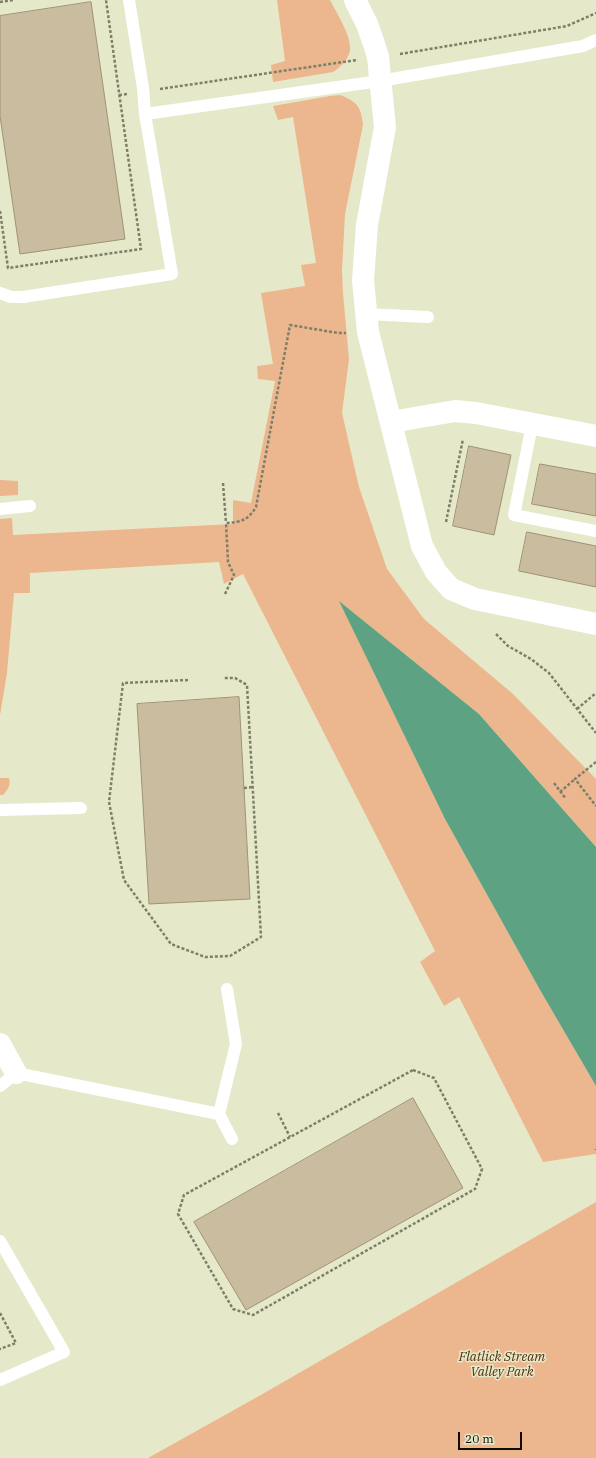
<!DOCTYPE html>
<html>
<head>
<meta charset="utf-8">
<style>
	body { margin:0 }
	#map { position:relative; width:596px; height:1458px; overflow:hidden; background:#e6e9c9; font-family:"IBM Plex Serif",serif }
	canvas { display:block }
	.scale { position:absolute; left:458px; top:1432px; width:64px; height:18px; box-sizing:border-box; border:2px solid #0d0d04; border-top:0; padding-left:5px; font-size:12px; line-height:14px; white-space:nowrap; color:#0d0d04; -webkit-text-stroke:3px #e6e9c9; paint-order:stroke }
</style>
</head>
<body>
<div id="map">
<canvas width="596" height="1458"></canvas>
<div class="scale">20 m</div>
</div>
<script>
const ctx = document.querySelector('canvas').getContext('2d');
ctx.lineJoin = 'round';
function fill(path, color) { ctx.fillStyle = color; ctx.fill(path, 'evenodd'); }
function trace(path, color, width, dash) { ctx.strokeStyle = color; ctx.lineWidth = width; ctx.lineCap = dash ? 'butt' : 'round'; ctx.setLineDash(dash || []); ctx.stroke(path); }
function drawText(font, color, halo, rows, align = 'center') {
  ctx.font = font + ' "IBM Plex Serif",serif'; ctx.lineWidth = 3; ctx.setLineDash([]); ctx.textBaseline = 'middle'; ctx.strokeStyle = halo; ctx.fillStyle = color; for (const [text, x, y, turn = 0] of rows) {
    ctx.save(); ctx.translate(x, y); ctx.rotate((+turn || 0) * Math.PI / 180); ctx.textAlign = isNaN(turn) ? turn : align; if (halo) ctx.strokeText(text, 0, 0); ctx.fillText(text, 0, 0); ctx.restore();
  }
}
fill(new Path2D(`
	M277 0H330C336 12 355 41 349 54 346 62 339 68 333 72L273 82 271 65 285 61Z
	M340 95C358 102 361 107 363 125L345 214 342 271 343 293 349 359 342 413 359 487 387 569 424 619 513 694 596 779V847L479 714 340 602 445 819 540 990 596 1086V1154L543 1162 459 997 444 1006 420 962 435 951 243 574 224 584 219 562 30 573V593H14L7 673 0 715V519L12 518 13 535 233 524V500L251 503 275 381 258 379 257 366 273 364 261 293 305 286 301 265 316 263 293 117 278 120 273 106 330 96Z
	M0 480 18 481V495L0 496Z
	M0 778H9C11 786 8 789 3 795H0Z
	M596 1202V1458H148L259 1396Z`), '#ecb78e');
fill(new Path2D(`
	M339 601 479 714 596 847V1086L540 990 445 819Z`), '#5ca283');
const building = new Path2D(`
	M91 2 125 239 20 254 0 116V16Z
	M469 446 511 455 494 535 453 526Z
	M540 464 596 474V516L532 504Z
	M527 532 596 546V587L519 571Z
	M239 697 250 899 149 904 137 704Z
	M413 1098 463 1188 246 1310 194 1222Z`);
fill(building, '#cabc9e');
trace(building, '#9f9276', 1);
trace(new Path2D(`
	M0 2 13 0
	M400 54 567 26 596 13
	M160 89 357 60
	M119 95 128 94
	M0 211 8 268 141 249 106 0
	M223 483 226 523
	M446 522 463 439
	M225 594 234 575 228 562 226 523C242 522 248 520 256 507L290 325 338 333H346
	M496 634 508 646 531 659 549 673 596 733
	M188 680 123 683 109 802 124 880 171 944 205 957 230 956 261 937 247 685 235 678H223
	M577 709 596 693
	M596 762 575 779 596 806
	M554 783 566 799
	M244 788 253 787
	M560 792 575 779
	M413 1070 434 1078 482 1169 475 1189 253 1315 233 1309 178 1214 184 1195Z
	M278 1113 290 1137
	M596 1149V1150
	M0 1313 16 1343 0 1349`), '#7e7f6a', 2.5, [3, 2]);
trace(new Path2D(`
	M145 114 380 81 583 46 596 40
	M0 293 11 297H23L172 274 145 114 143 88 129 0
	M366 314 428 317
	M532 425 514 515 596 531
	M0 509 30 506
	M0 810 81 808
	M0 1086 16 1073 219 1114 232 1139
	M219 1114 236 1044 227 989
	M0 1241 64 1352 0 1380`), '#fff', 12);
trace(new Path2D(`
	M355 0 367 24 374 44 378 57 385 127 367 225 363 280 368 332 422 546 436 572 451 589 475 599 596 624
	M391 422 455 411 476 413 596 436
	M0 1044 16 1073`), '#fff', 22);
drawText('italic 13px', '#522e0d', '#e6e9c9', [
	["Flatlick Stream",502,1357],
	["Valley Park",502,1372]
]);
</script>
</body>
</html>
